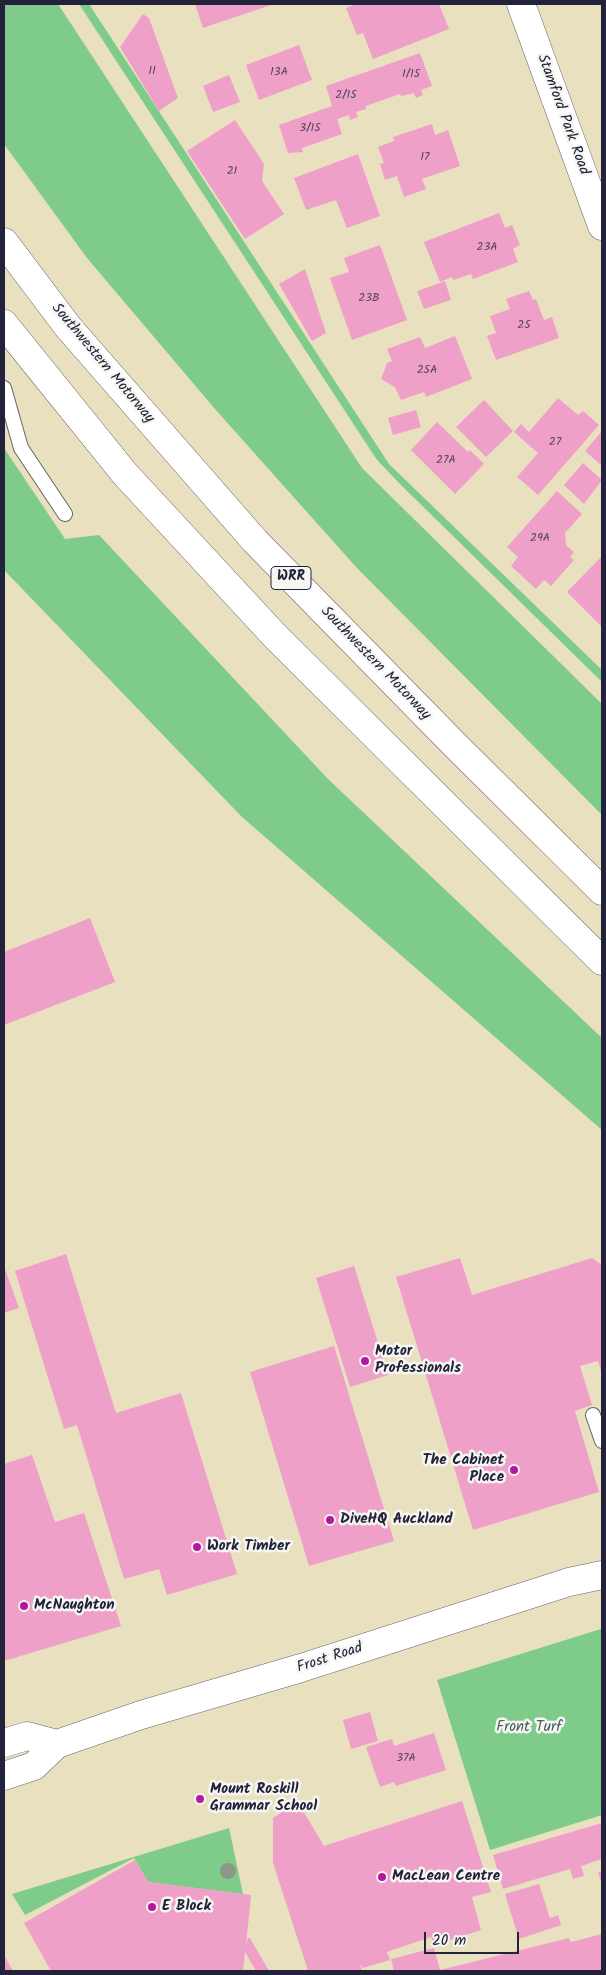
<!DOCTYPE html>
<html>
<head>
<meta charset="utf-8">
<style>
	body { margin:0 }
	#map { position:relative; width:606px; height:1975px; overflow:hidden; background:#e9e0bf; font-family:Kalam,sans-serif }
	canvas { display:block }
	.frame { position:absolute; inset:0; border:5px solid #22223b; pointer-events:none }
	.scale { position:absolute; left:424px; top:1932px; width:95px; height:22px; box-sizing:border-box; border:2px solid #22223b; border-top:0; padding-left:6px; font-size:15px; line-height:18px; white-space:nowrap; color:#22223b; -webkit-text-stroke:4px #f6f6f2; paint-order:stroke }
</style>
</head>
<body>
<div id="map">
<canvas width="606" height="1975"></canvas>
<div class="frame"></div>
<div class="scale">20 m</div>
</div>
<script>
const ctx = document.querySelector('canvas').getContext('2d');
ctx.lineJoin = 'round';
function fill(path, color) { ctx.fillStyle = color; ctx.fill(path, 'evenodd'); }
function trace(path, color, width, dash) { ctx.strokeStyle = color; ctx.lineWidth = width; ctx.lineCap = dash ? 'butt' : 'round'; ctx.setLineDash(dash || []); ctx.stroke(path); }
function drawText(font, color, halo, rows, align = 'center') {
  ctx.font = font + ' Kalam,sans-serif'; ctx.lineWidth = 5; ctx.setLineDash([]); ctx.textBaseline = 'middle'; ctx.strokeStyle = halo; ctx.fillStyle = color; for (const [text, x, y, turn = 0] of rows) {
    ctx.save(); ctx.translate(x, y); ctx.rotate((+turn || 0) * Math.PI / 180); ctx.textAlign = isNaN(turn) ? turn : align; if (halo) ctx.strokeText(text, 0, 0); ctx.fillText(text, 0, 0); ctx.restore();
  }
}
fill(new Path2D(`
	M4 4H58L362 468 602 704V815L356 567 215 409 87 258 4 144Z
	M79 4H89L389 464 602 670V682L402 486 377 460Z
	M4 448 65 539 99 535 328 779 602 1038V1130L242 817 4 570Z
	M601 1629 602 1815 490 1850 437 1680Z
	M229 1828 243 1894 148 1882 134 1858 25 1915 12 1894Z`), '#7ecb8a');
fill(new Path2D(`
	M195 4H274L203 28Z
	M356 4H439L449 29 373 59 363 33 357 35 346 8Z
	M143 14 149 18 178 98 159 111 120 47Z
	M299 45 312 80 259 100 246 65Z
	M420 53 432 86 421 90 423 95 416 98 414 93 401 96 400 94 366 106V109L356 112 358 117 350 120 349 115 337 119 342 134 302 148 303 152 288 153 279 125 332 106 326 86Z
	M229 75 240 102 213 112 203 86Z
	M235 120 264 164 262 181 284 214 245 239 187 151Z
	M432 124 435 135 448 130 460 166 422 179 426 189 404 197 397 176 385 180 380 164 384 163 378 147 394 141 393 137Z
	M358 154 380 216 347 228 336 200 306 210 294 178Z
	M499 213 505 228 512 225 520 245 513 249 518 262 473 279 471 274 453 280 452 277 440 282 424 242Z
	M380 245 407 320 352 340 330 278 349 272 344 258Z
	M305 269 326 333 312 341 279 284Z
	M445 281 451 300 424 309 417 291Z
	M529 291 533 300 536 299 544 320 552 317 559 338 496 360 487 336 496 333 490 316 510 309 506 299Z
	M455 336 472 379 426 397 424 392 401 400 395 387 381 379 387 363 392 361 387 349 420 337 425 348Z
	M558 398 578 415 583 411 599 425 538 495 517 477 538 453 514 432 521 424 529 432Z
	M484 400 513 431 486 457 456 427Z
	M416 410 421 427 393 435 388 418Z
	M437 422 468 452 470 450 484 464 455 494 411 450Z
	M602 431V466L585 451Z
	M583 463 602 480 584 504 564 485Z
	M557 491 582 514 565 533 566 545 574 552 570 557 574 560 551 586 544 580 536 589 511 566 518 557 507 547Z
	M602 556V627L567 592Z
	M90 918 115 982 4 1025V952Z
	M66 1254 116 1413 181 1393 237 1574 167 1595 159 1569 124 1579 77 1425 64 1429 15 1271Z
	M460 1258 472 1295 592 1258 602 1265V1374L598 1361 580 1366 592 1405 575 1411 599 1492 473 1530 396 1277Z
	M4 1266 19 1308 4 1313Z
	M354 1266 388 1375 350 1387 316 1278Z
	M334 1346 394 1541 309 1566 250 1372Z
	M32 1455 55 1522 84 1513 121 1626 4 1661V1464Z
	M370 1712 378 1741 351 1749 343 1720Z
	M434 1733 446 1770 396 1786 394 1782 380 1787 366 1747 392 1739 394 1746Z
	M462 1801 491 1892 472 1897 481 1930 434 1945 431 1937 387 1952 390 1960 363 1968 360 1964 362 1971H308L273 1863V1818L287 1809H302L324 1846Z
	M602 1823V1859L581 1866 584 1876 573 1879 570 1869 503 1889 493 1855Z
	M135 1860 148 1882 251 1895 246 1946 248 1938H250L269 1971H256L245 1952 243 1971H51L24 1923Z
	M602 1871V1883L598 1873Z
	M539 1884 550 1918 558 1915 561 1925 519 1939 505 1894Z
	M602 1934V1971H394L391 1959 434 1948 440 1970 569 1938 571 1942Z
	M4 1955 13 1971H4Z`), '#efa0c9');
const service = new Path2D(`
	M4 388 21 448 65 514
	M593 1415 602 1441`);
const minor = new Path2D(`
	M521 4 602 226`);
const secondary = new Path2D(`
	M4 1743 27 1736 57 1744
	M4 1776 34 1766 57 1744 141 1715 301 1668 569 1582 602 1575`);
const motorway = new Path2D(`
	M4 242 68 327 255 541 453 743 602 891
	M4 324 125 474 275 636 602 961`);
trace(service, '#686469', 16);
trace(minor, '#686469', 29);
trace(secondary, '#686469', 29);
trace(motorway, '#686469', 29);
trace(service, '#fff', 14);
trace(minor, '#fff', 28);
trace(secondary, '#fff', 28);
trace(motorway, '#fff', 28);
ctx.fillStyle = '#8d9886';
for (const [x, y] of [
	[228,1871]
]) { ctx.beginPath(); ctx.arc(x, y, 8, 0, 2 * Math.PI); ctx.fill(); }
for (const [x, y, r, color] of [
	[365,1361,5,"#b5179e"],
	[514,1470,5,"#b5179e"],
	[330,1520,5,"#b5179e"],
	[197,1547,5,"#b5179e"],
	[24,1606,5,"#b5179e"],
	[200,1799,5,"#b5179e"],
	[382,1877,5,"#b5179e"],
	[152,1907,5,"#b5179e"]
]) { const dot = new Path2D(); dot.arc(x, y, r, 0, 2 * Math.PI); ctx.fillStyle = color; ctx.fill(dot); trace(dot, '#f6f6f2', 2); }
drawText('12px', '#55425e', null, [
	["11",152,72],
	["13A",279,73],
	["1/15",411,75],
	["2/15",346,96],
	["3/15",310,129],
	["17",425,158],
	["21",232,172],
	["23A",487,248],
	["23B",369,299],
	["25",524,326],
	["25A",427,371],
	["27",555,443],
	["27A",446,461],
	["29A",540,539],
	["37A",406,1759]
]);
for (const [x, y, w] of [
	[291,578,40]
]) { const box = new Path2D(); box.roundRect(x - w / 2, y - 11.5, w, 23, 4); ctx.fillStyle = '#f6f6f2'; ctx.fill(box); trace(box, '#22223b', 1); }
drawText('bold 14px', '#22223b', null, [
	["WRR",291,578]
]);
drawText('15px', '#22223b', '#f6f6f2', [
	["Stamford Park Road",562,115,70],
	["Southwestern Motorway",102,364,50],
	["Southwestern Motorway",375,664,46],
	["Frost Road",330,1659,-18]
]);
drawText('bold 15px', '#22223b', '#f6f6f2', [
	["Motor",375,1352],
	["Professionals",375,1369],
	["The Cabinet",504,1461,"right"],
	["Place",504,1478,"right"],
	["DiveHQ Auckland",340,1520],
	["Work Timber",207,1547],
	["McNaughton",34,1606],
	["Mount Roskill",210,1790],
	["Grammar School",210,1807],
	["MacLean Centre",392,1877],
	["E Block",162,1907]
], 'left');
drawText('15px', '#425d57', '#f6f6f2', [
	["Front Turf",529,1728]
]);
</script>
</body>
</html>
